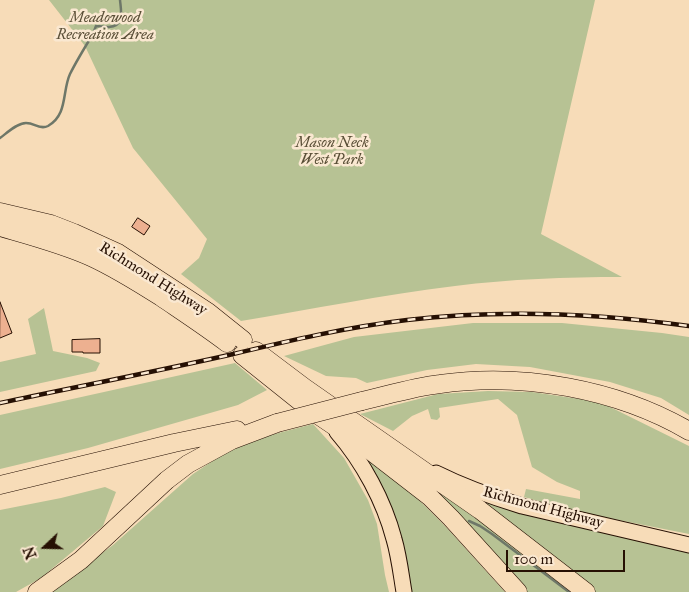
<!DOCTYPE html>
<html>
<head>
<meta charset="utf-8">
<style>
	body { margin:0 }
	#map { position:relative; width:689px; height:592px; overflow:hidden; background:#f7dcb8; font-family:"IM FELL Great Primer",serif }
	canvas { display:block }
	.north { position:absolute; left:20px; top:522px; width:50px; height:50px; -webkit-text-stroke:4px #fae8d1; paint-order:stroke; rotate:249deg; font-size:14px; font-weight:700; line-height:20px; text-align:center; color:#261003 }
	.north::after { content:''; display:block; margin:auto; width:18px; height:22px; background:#261003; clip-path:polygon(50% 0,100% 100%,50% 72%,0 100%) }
	.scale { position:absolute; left:506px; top:550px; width:119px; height:22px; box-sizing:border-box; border:2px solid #261003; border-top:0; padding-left:6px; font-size:15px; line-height:18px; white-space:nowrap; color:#261003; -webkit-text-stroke:4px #fae8d1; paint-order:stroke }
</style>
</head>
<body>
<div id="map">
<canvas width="689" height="592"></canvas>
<div class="north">N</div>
<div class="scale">100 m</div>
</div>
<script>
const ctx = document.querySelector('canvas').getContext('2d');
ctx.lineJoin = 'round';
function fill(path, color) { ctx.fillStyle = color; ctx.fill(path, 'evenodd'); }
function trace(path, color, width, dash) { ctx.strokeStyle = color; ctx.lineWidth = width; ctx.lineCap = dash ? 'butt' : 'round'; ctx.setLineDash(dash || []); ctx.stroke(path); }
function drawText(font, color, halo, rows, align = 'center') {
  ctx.font = font + ' "IM FELL Great Primer",serif'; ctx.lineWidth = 5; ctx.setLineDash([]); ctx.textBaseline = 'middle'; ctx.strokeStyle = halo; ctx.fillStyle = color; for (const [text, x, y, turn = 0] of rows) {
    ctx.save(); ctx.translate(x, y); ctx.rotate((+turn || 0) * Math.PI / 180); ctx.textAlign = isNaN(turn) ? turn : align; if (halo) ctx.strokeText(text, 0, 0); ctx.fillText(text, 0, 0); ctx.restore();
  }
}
fill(new Path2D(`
	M49 0H595L541 234 622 277C566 277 510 279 455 286 383 295 312 309 241 321L181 274 199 258 207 239 133 148 85 46Z
	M44 308 53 351 87 358 100 363 96 371 0 392V362L36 354 28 319Z
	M473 323H562L662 333 689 337V415L661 398 610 382 530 367 476 364 427 370 367 383 356 378 326 376 284 356 354 337Z
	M249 354 445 492 575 592H525L468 527Z
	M235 363 267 390 238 405 88 448 0 469V415Z
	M488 391 532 392 600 402 689 446V534L573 511 524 497 526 489 580 499V491L557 482 532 467 517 415 498 399 439 408 440 417 437 420 431 419 428 409 412 416 393 431 360 414 438 394Z
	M313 424 344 458 368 500 377 524 385 575 389 592H50L113 545 193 474 223 454 263 437Z
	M351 443 417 498 446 527 505 592H411Z
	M446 481 689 550V592H595L510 525Z
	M105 487 116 492 103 526 41 578 16 592H0V510L61 498Z`), '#b7c294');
trace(new Path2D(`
	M0 138C7 133 17 123 26 123 35 123 40 130 48 126 68 115 62 91 70 74 77 60 85 47 93 34L96 26C100 26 104 27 109 27 125 26 121 11 120 0
	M469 521 480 526 492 534 569 592`), '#6e7768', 2.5);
const building = new Path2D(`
	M138 218 150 226 144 235 132 227Z
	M0 302 12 333 0 338Z
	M100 339V353H83V352H72V340Z`);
fill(building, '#edb090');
trace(building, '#261003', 1);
const major = new Path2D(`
	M337 432C363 462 384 501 394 539 399 556 401 574 404 592
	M436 473C464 487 492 497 522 506L689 545`);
const highway = new Path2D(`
	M0 212 51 224 74 233 118 253 208 312 243 340
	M0 227C31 236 62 244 91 257 115 268 139 283 161 297 183 312 206 327 227 343
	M256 351 305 388 480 510 586 592
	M242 355 312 411 368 449 430 497 451 518 518 592
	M362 401C388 395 414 387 440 384 522 372 617 389 689 431
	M0 485 174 443 237 430
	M37 592 81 560 167 480 188 464 232 440 277 423`);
trace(major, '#261003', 17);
trace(highway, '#261003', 19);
trace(major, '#f7dcb8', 15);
trace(highway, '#f7dcb8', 18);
const rail = new Path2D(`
	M0 403C76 387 153 372 229 355 288 341 347 327 407 320 501 309 595 313 689 326`);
trace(rail, '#261003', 4.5);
trace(rail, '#fae8d1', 2.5, [8]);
const highwayBridge = new Path2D(`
	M277 423 362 401`);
trace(highwayBridge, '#261003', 19, []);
trace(highwayBridge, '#f7dcb8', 18);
drawText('italic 15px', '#594e36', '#fae8d1', [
	["Meadowood",105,18],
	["Recreation Area",105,35],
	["Mason Neck",332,143],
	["West Park",332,160]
]);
drawText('15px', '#261003', '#fae8d1', [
	["Richmond Highway",153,279,32],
	["Richmond Highway",543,508,15]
]);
</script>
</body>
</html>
